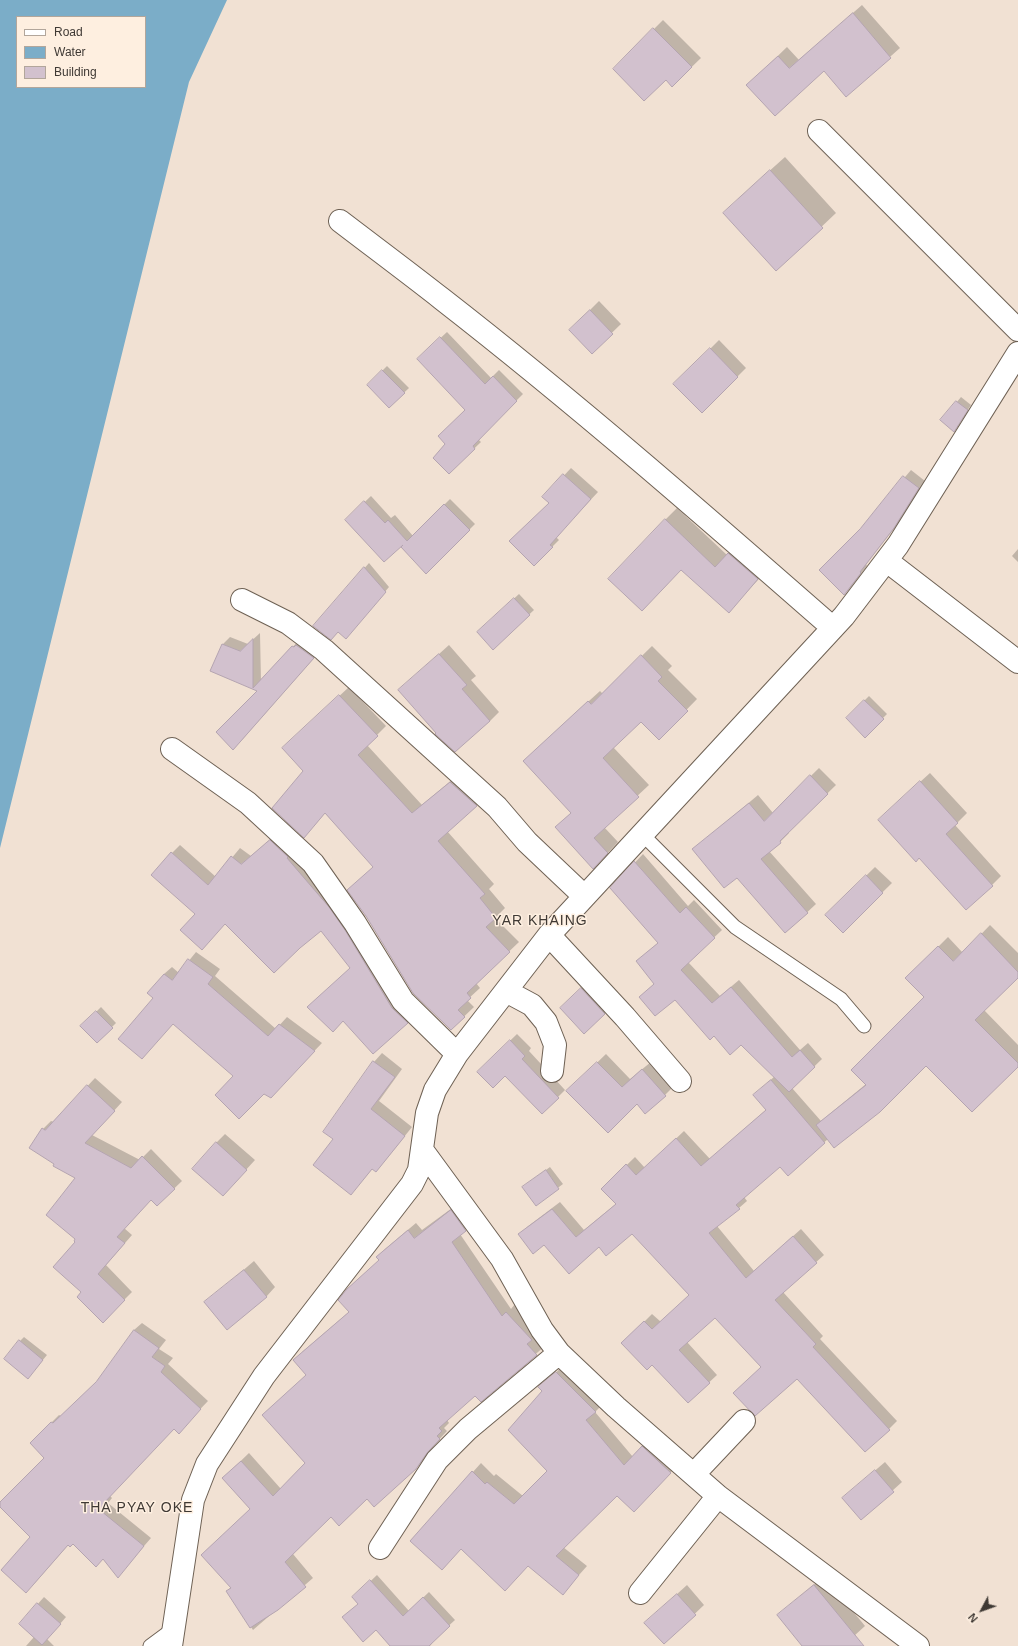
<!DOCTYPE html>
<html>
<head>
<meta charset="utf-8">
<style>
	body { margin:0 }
	#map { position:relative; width:1018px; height:1646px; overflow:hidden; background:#f1e1d3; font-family:Helvetica,sans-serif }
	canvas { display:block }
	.legend { position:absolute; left:16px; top:16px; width:130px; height:72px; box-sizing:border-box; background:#feefe0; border:1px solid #b2a69b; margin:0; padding:5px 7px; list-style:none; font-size:12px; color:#3f3934 }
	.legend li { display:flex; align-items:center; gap:8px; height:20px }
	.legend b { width:20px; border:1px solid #b2a69b }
	.north { position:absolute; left:962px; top:1590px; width:40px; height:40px; -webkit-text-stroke:3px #feefe0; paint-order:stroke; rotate:229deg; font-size:11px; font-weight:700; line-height:16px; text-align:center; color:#3f3934 }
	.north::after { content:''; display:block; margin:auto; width:14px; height:18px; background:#3f3934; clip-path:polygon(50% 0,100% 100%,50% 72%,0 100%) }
</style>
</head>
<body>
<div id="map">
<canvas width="1018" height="1646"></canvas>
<ul class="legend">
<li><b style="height:5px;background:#fff"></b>Road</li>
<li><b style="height:11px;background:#7badc8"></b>Water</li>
<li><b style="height:11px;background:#d2c1ce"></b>Building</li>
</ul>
<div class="north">N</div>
</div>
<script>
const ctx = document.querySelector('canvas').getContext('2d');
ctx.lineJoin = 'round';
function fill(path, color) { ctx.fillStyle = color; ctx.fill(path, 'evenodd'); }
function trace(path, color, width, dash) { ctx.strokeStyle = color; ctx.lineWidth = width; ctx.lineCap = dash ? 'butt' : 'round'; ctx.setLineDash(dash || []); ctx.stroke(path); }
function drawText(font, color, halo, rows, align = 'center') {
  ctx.font = font + ' Helvetica,sans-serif'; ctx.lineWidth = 3; ctx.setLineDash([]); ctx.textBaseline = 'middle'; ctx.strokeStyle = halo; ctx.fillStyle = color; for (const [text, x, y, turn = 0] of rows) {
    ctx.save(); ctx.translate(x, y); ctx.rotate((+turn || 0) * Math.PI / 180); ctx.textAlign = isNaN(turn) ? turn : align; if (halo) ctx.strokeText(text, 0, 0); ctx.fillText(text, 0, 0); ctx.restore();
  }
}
fill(new Path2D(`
	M0 0H227L189 82 0 848ZM17 17H145V87H17Z`), '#7badc8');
fill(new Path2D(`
	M862 5 900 48 847 95 824 69 757 76 787 47 799 60Z
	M663 20 701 58 672 86 666 79 614 69Z
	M785 157 836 213 776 270 738 199Z
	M599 301 621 324 592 352 570 330Z
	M447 332 491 378 499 370 523 394 478 439 481 442 449 473 447 444 466 410 418 359Z
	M719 340 746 368 702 412 675 384Z
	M387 366 409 388 389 407 368 385Z
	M961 397 971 405 954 430 942 420Z
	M571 468 598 492 556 537 559 540 534 565 550 503 544 497Z
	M911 470 925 481 901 520 866 564 867 566 851 587 844 594 860 530Z
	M371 496 391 518 395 515 413 536 450 499 475 524 426 573 407 543 346 520Z
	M677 508 727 555 740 541 770 567 729 611 665 520Z
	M1018 549V562L1012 556Z
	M369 563 389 587 350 633 314 626Z
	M519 594 534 610 493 648 483 627Z
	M260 633 261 682 300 639 321 650 241 741 259 691 211 671 223 644 230 637 248 644Z
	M449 645 476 676 471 680 499 712 490 721 437 733 399 690Z
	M652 646 672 666 668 670 697 699 659 738 641 721 613 747 649 785 604 827 618 842 604 857 556 827 572 812 535 750 600 691 603 694Z
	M349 687 386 726 367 745 422 805 460 773 486 796 447 831 494 884 489 889 505 908 495 918 519 942 476 983 480 988 467 1000 474 1007 451 1029 374 867 325 813 313 827 304 771 293 739Z
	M869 696 887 714 865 736 847 718Z
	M819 768 836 785 788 832 789 833 780 842 769 851 816 904 786 932 737 877 694 849 758 795 773 813Z
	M930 773 967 813 955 825 1001 876 992 885 888 811Z
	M279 832 415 1014 407 1022 344 1020 351 968 321 930 226 923 196 914 172 853 180 845 216 877 240 848 251 856Z
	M643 854 688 906 694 900 722 930 688 962 720 996 739 980 800 1050 808 1043 822 1059 792 1088 821 1121 866 1084 925 997 907 978 948 937 963 953 990 925 1018 953V976L984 1010 1018 1045V1065H926L828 1139 788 1174 780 1166 744 1197 747 1201 739 1208 717 1226 754 1271 801 1229 824 1255 783 1292 823 1336 820 1339 897 1421 889 1429 797 1378 762 1367 715 1316 687 1342 717 1375 688 1402 652 1363 623 1343 652 1314 661 1322 690 1295 632 1233 599 1246 544 1244 520 1234 527 1227 560 1202 584 1230 617 1203 602 1189 635 1157 645 1168 684 1131 710 1159 767 1109 754 1095 775 1076 741 1043 714 1034 675 999 640 997 655 983 637 961 659 942 611 888Z
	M875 867 892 883 843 931 826 915Z
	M196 952 220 969 215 976 276 1029 287 1017 322 1043 278 1089 234 1076 155 998 164 974 172 967 179 973Z
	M591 980 614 1004 584 1032 570 999Z
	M101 1007 116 1023 97 1042 82 1026Z
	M517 1034 531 1048 529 1051 565 1090 542 1113 505 1074 478 1072Z
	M382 1053 402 1069 379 1101 412 1127 384 1162 376 1171 373 1168 351 1194 335 1139 374 1062Z
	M606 1054 630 1079 651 1062 673 1087 665 1095 637 1102 576 1083Z
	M95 1078 122 1102 92 1135 140 1160 151 1149 182 1181 157 1205 151 1199 124 1228 132 1235 106 1265 132 1292 103 1321 83 1292 77 1242V1178L31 1147 43 1129 51 1121 54 1122Z
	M225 1134 255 1160 223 1195 216 1143Z
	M550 1167 563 1184 536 1204 528 1183Z
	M459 1203 474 1222 460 1234 511 1309 515 1304 545 1346 481 1401 475 1395 447 1420 449 1423 444 1428 447 1431 435 1444 424 1460 416 1468 367 1498 331 1516 293 1554 313 1578 253 1630 227 1591 231 1587 251 1509 223 1478 249 1453 281 1489 307 1463V1375L302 1352 350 1311 380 1260 377 1257 385 1249 416 1223 422 1230Z
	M254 1261 275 1287 266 1297 206 1302Z
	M142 1323 166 1340 159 1349 173 1358 168 1364 208 1401 186 1424 174 1428 110 1496 112 1498 108 1503 151 1538 125 1568 73 1543 69 1544 34 1584 31 1537 0 1505V1503L46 1458 31 1443 59 1415 61 1416 98 1381 134 1330Z
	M24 1337 47 1355 32 1373 20 1341Z
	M564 1365 604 1403 595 1412 633 1457 651 1439 679 1464 642 1502 617 1495 563 1547 587 1566 563 1593 528 1565 461 1548 411 1541 481 1463 494 1476 496 1474 523 1496 548 1471 544 1391 540 1387Z
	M885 1462 902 1482 861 1519 843 1498Z
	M377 1575 409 1611 429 1592 455 1620 432 1641 433 1642 430 1646H391L377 1629 354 1597Z
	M824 1576 865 1626 843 1646H803L778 1615Z
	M687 1585 704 1605 664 1643 655 1614Z
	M44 1597 66 1617 47 1639 54 1646H26L34 1637 20 1624Z`), '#0003');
const building = new Path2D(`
	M853 13 891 58 846 97 824 71 775 116 746 85 778 56 789 68Z
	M653 28 692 67 672 87 666 80 644 101 613 69Z
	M770 170 823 228 776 271 723 213Z
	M590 310 613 334 592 354 569 330Z
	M440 337 485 384 493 376 517 401 473 446 475 449 449 474 433 458 445 444 438 436 465 410 417 359Z
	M710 348 738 377 702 413 673 384Z
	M382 370 405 393 389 408 367 385Z
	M956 401 968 410 954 432 940 420Z
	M563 474 591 499 550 545 553 547 534 566 509 541 549 503 542 497Z
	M903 476 919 488 894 528 860 572 861 573 844 595 819 570 860 529Z
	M364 501 385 523 388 520 407 541 444 504 470 530 426 574 401 547 403 545 384 562 345 520Z
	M665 519 715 567 728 553 758 579 729 613 681 570 642 611 608 579Z
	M364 567 386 592 346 639 338 632 331 640 313 626Z
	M514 598 530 615 493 650 477 632Z
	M253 639V688L292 646 294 647 296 645 314 658 233 750 216 732 257 691 210 671 222 644 240 651Z
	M439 654 467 685 462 689 490 721 455 752 435 734 436 733 398 690Z
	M641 655 662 677 658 681 688 711 659 740 641 722 603 758 639 797 594 838 608 853 593 869 555 827 571 813 523 761 588 701 591 704Z
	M339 695 378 736 358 755 412 813 450 782 477 806 438 841 485 894 480 898 496 918 486 927 510 952 467 993 471 998 458 1010 465 1017 451 1030 413 993 366 916 347 890 373 867 325 813 304 838 272 808 303 771 282 748Z
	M864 700 884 719 865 738 846 718Z
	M810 775 828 794 780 841 781 843 761 859 808 913 785 933 737 878 724 888 692 849 749 803 764 821Z
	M920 781 958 823 946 834 993 886 966 910 919 858 916 862 878 820Z
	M270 840 288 857 287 858 329 907 345 930 392 1008 408 1023 373 1054 343 1021 333 1032 307 1007 350 968 321 931 300 948 274 973 225 924 202 950 180 930 195 914 151 875 171 852 208 885 231 856 241 864Z
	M634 861 680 913 686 907 715 938 681 970 712 1003 731 987 792 1057 800 1050 815 1067 789 1092 741 1045 730 1055 714 1036 710 1040 675 1000 655 1016 639 997 654 984 636 961 658 943 610 888Z
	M866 875 883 893 843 933 825 915Z
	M981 933 1018 972V978L975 1020 1018 1063V1067L972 1112 926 1066 880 1112 834 1148 816 1125 866 1085 851 1070 924 997 905 978 938 946 953 961Z
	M188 959 213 977 208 984 268 1036 279 1024 315 1051 271 1098 264 1094 239 1119 215 1095 233 1076 173 1024 142 1059 118 1039 153 998 147 993 164 974 172 980Z
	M581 988 605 1014 584 1034 560 1008Z
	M96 1011 113 1028 97 1043 80 1026Z
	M510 1040 525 1056 522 1059 559 1098 542 1114 505 1076 493 1088 477 1072Z
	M373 1061 395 1077 371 1109 405 1136 376 1172 372 1169 351 1195 313 1165 333 1139 323 1132Z
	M597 1062 622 1087 642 1069 666 1096 645 1114 637 1104 608 1133 566 1091Z
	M771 1080 825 1143 788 1176 780 1167 736 1205 740 1209 709 1233 746 1278 793 1236 817 1263 775 1300 816 1344 813 1347 890 1430 865 1452 797 1379 755 1416 733 1393 761 1367 715 1318 679 1350 710 1383 688 1403 652 1365 647 1370 621 1343 644 1321 652 1329 689 1295 632 1234 606 1256 599 1247 569 1274 544 1245 533 1254 518 1234 552 1209 576 1237 616 1204 601 1189 626 1164 636 1175 676 1138 701 1166 766 1110 753 1095Z
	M87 1085 115 1111 85 1143 131 1168 142 1156 175 1189 157 1206 151 1200 117 1237 125 1243 98 1274 125 1300 103 1323 77 1297 81 1292 53 1267 75 1242 74 1241 75 1239 46 1215 75 1178 53 1166 54 1164 29 1148 42 1128 45 1130Z
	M216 1142 247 1170 223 1196 192 1169Z
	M546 1170 559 1189 536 1206 522 1187Z
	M451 1210 466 1231 452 1242 502 1316 506 1312 532 1340 527 1344 537 1355 481 1402 475 1396 439 1428 442 1431 437 1436 440 1439 427 1453 416 1469 374 1507 367 1499 339 1526 331 1517 285 1562 306 1587 278 1610 250 1628 226 1591 231 1588 201 1555 250 1509 222 1478 241 1461 273 1496 305 1463 262 1415 306 1375 293 1360 349 1312 338 1300 347 1289 379 1260 376 1257 408 1230 414 1238Z
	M244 1270 267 1297 227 1330 204 1302Z
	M134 1330 159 1348 152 1357 165 1366 161 1372 201 1409 179 1434 174 1429 103 1504 105 1506 101 1511 144 1546 118 1578 103 1559 96 1567 73 1544 70 1547 68 1545 26 1593 1 1570 30 1537 0 1507V1502L44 1458 30 1443 51 1422 53 1423 96 1382Z
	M19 1340 43 1360 28 1379 4 1359Z
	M556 1372 596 1412 586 1420 624 1465 642 1446 671 1473 634 1512 617 1496 556 1556 579 1575 563 1595 528 1566 505 1591 461 1549 442 1570 410 1541 472 1471 485 1484 487 1482 514 1504 547 1471 508 1430 542 1391 538 1387Z
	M875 1470 894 1492 861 1520 842 1498Z
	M370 1580 403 1616 423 1597 450 1626 429 1646H390L376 1630 363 1642 342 1617 358 1604 352 1597Z
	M814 1585 864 1646H802L777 1615Z
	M677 1594 696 1615 664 1644 644 1623Z
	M37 1603 61 1624 42 1645 19 1624Z`);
fill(building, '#d2c1ce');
trace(building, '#b4a4b0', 1);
const lane = new Path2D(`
	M642 834 735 927 841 999 864 1026
	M150 1646 173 1629`);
const street = new Path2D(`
	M819 131 1018 330
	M340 221C374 247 409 273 442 299 577 404 705 516 833 628
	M887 561 1018 662
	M242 600 288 623 324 650 497 807 527 842 584 896
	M172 749 248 803 313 863 355 923 403 1001 457 1054
	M549 935 625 1017 680 1081
	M506 991 532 1005 546 1022 555 1045 552 1071
	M423 1151 502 1259 542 1330 559 1353 616 1407 718 1496 918 1646
	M694 1474 744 1421
	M380 1548 437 1460 468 1429 559 1353
	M640 1593 718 1496
	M171 1646 193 1500 207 1464 264 1376 412 1184 419 1170 427 1113 435 1090 457 1054 549 935 844 616 898 545 1018 353`);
trace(lane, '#6e6154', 15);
trace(street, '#6e6154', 24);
trace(lane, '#fff', 13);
trace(street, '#fff', 22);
ctx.letterSpacing = '1px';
drawText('14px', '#3f3934', '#feefe0', [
	["YAR KHAING",540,921],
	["THA PYAY OKE",137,1508]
]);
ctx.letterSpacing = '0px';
</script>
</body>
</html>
